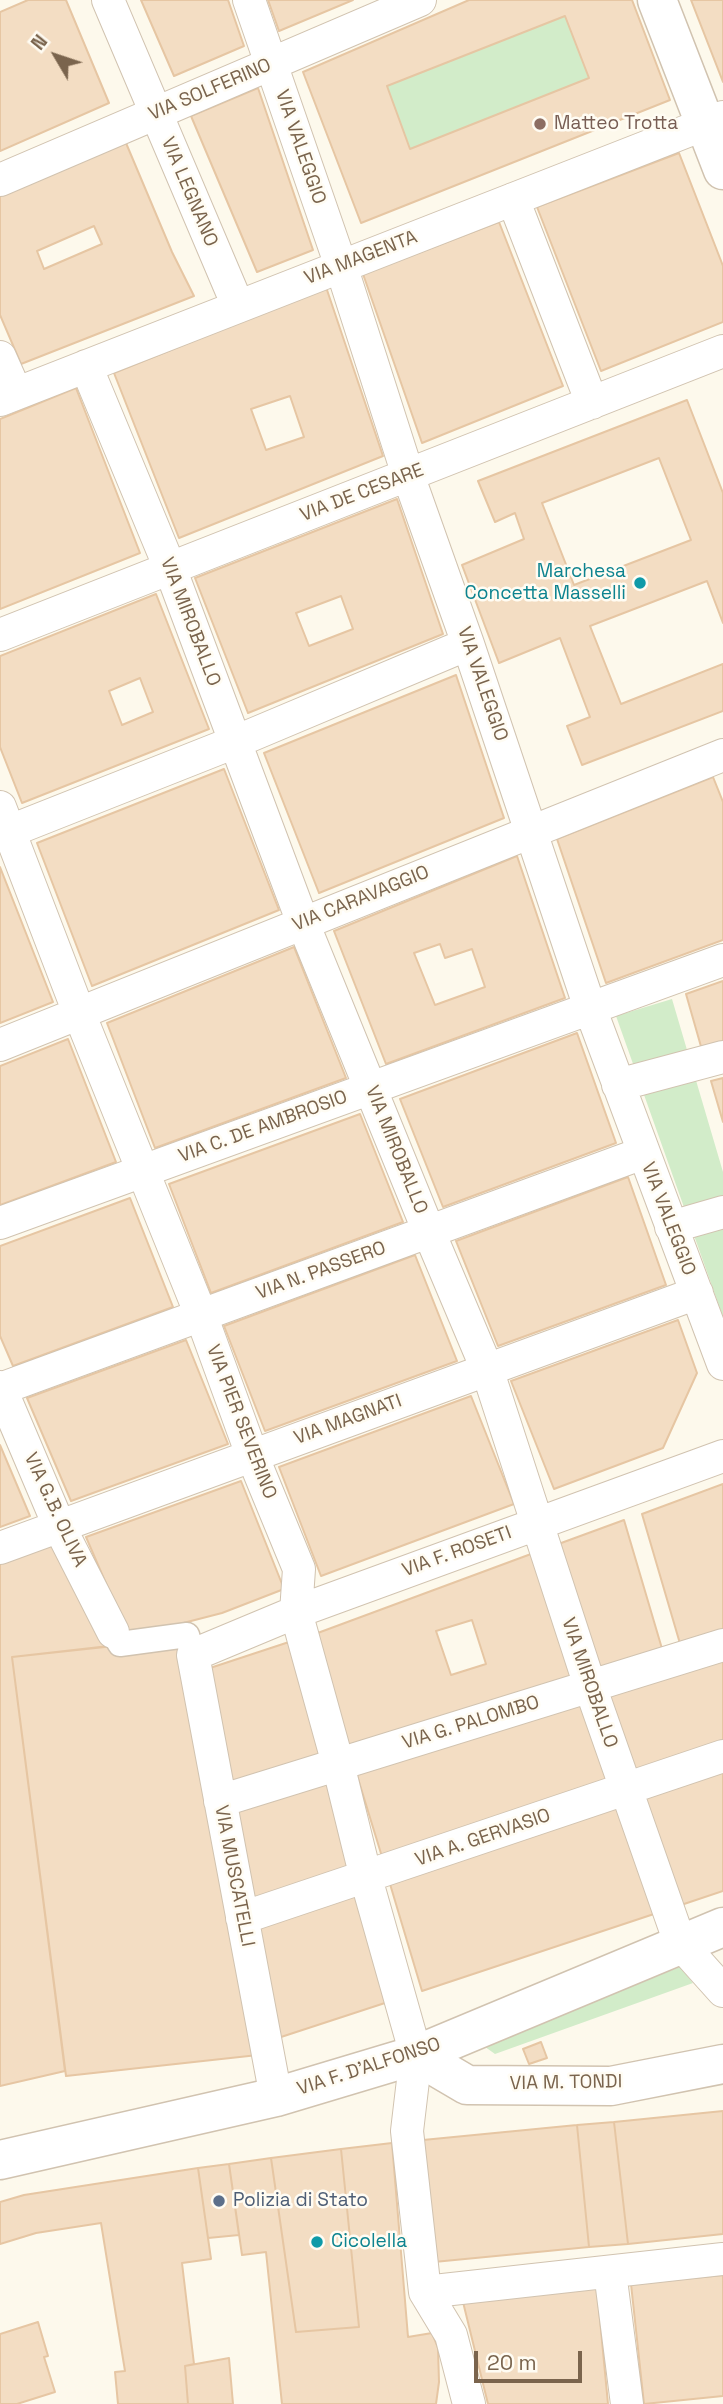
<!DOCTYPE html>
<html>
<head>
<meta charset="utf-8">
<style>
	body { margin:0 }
	#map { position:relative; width:723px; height:2404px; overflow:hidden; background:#fdf9ec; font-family:"Space Grotesk",sans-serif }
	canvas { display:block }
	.north { position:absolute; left:21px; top:21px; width:70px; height:70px; -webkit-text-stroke:5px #fffcf3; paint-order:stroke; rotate:309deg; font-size:19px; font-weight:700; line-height:28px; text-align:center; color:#7a644d }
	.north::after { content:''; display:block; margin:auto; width:24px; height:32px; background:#7a644d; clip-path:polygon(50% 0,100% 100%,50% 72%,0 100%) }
	.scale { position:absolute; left:474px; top:2351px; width:108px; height:32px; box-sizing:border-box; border:4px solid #7a644d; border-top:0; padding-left:9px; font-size:21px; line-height:24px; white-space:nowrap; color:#7a644d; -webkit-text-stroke:5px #fffcf3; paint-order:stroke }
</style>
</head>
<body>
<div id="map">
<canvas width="723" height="2404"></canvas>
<div class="north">N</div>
<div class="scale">20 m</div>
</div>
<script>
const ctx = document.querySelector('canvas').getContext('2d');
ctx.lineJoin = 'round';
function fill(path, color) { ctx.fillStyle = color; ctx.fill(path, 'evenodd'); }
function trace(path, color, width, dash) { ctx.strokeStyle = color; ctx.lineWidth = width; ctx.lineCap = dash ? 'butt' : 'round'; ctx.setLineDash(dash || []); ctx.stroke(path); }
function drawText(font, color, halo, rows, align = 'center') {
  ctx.font = font + ' "Space Grotesk",sans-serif'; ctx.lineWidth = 5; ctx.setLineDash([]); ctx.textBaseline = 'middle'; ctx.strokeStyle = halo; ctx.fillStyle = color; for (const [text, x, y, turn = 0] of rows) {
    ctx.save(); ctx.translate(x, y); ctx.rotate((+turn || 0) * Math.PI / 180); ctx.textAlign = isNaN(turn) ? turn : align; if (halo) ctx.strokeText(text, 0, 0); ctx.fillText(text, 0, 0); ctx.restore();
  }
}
fill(new Path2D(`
	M565 16 589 78 410 149 387 86Z
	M672 999 723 1172V1317L616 1016Z
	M680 1967 693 1983 495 2054 481 2044Z`), '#d2ecc9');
const building = new Path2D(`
	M28 0H66L109 103 0 151V12Z
	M141 0H228L244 46 174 76Z
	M268 0H353L279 31Z
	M469 0H632L670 100 361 223 303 72ZM565 16 589 78 410 149 387 86Z
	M691 0H723V82Z
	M258 88 313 250 257 272 191 116Z
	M126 143 172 252 194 296 21 364 0 315V196ZM94 226 102 244 44 269 37 251Z
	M679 153 723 266V322L601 371 537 207Z
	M499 222 563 386 422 443 363 274Z
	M326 287 383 456 179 538 114 373ZM290 396 304 437 266 450 251 409Z
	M76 388 140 553 0 609V419Z
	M687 400 723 493V623L707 581 590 626 621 704 723 664V711L582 765 567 726 590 717 560 638 499 663 462 565 524 539 515 513 495 522 478 481ZM659 458 691 540 574 585 542 503Z
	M397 499 443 634 248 713 195 578ZM341 596 353 629 309 646 296 613Z
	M156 594 209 729 22 803 0 747V656ZM140 678 153 712 122 725 109 691Z
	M456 675 504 818 319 893 264 753Z
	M224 769 279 910 92 986 37 843Z
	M713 777 723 802V940L606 983 557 839Z
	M517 856 565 998 386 1064 334 931ZM440 944 445 958 472 949 485 987 435 1005 414 953Z
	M0 867 53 1002 0 1023Z
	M294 947 346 1078 155 1148 107 1023Z
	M723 981V1043L702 1050 686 994Z
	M577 1033 616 1143 443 1207 400 1099Z
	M68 1039 116 1162 0 1205V1066Z
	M723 1078V1122L711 1081Z
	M360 1114 403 1222 211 1293 169 1184Z
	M628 1177 666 1285 498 1346 456 1241Z
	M130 1198 173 1307 13 1366 0 1336V1246Z
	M415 1255 457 1361 265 1431 224 1326Z
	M678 1320 697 1373 663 1448 554 1489 511 1381Z
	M186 1340 228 1444 71 1501 27 1398Z
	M471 1396 514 1504 321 1576 279 1467Z
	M0 1445 30 1516 0 1527Z
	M241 1481 284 1589 222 1613 129 1637 86 1537Z
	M723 1484V1634L681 1647 642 1514Z
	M624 1520 663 1652 598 1672 553 1546Z
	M54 1539 109 1646 12 1657 65 2071 0 2086V1558Z
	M531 1554 574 1679 349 1748 315 1634ZM472 1620 486 1664 451 1675 436 1631Z
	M179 1639 258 2055 66 2076 12 1657Z
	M289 1642 321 1756 227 1785 204 1670Z
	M723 1655V1743L634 1773 605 1692Z
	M582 1700 610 1782 383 1860 356 1772Z
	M723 1768V1891L681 1905 642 1795Z
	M328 1780 354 1869 251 1905 233 1811Z
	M618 1803 657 1913 422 1991 390 1884Z
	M360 1893 391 2001 278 2038 250 1927Z
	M541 2042 547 2058 529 2064 523 2049Z
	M723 2111V2234L628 2244 614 2122Z
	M614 2122 628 2244 589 2247 577 2125Z
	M577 2125 589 2247 434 2262 423 2140Z
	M392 2143 408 2337 432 2333 438 2348 439 2382 436 2404H282L266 2252 242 2255 229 2164 271 2158 296 2332 359 2327 341 2149Z
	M341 2149 359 2327 296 2332 271 2158Z
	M229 2164 239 2235 208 2238 198 2168Z
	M198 2168 211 2259 182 2263 194 2364 185 2366 188 2404H118L115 2372 125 2371 101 2223 36 2233 0 2244V2202L24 2195Z
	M723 2275V2396L644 2404 631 2284Z
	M597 2288 608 2404H488L463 2302Z
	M38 2322 48 2356 44 2357 55 2392 17 2404H0V2334Z
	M229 2358 233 2404H188L185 2366Z`);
fill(building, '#f3ddc3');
trace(building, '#e6c6a3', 2);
const pedestrian = new Path2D(`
	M113 1632 120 1644 187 1635 193 1655`);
const minor = new Path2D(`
	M108 0 238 306
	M249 0 341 266 408 475 468 644 590 1008 723 1364
	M0 180 420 0
	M513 199 592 403
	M0 357 16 393
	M86 366 170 568 303 923 429 1232 487 1369 590 1686 680 1943 723 1991
	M0 400 723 117
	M0 635 723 351
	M0 807 79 1013 201 1315 252 1455 299 1569 296 1612 338 1764 366 1878 416 2055 407 2131 425 2292 451 2335 469 2404
	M0 835 235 742 468 644
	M0 1045 723 755
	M618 1085 723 1057
	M0 1223 723 960
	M671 1227 723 1212
	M0 1387 60 1528 113 1632
	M0 1389 643 1153
	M0 1548 697 1293
	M220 1801 723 1645
	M242 1918 723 1756
	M276 2097 193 1655 296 1612 723 1456
	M610 2272 627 2404
	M425 2292 723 2259`);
const tertiary = new Path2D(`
	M657 0 723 170
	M416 2055 467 2085 611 2086 723 2064
	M0 2160 276 2097 416 2055 723 1927`);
trace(pedestrian, '#d1c3b0', 27);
trace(minor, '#d1c3b0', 34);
trace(tertiary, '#d1c3b0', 41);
trace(pedestrian, '#fff', 24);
trace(minor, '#fff', 32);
trace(tertiary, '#fff', 38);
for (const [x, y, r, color] of [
	[540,124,7,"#8d6e63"],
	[640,583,7,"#0f9aa8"],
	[219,2201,7,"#5c6f8a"],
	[317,2242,7,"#0f9aa8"]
]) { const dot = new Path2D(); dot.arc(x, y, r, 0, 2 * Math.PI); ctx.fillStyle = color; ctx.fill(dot); trace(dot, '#fffcf3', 2.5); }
drawText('19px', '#7a644d', '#fffcf3', [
	["VIA SOLFERINO",210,90,-23],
	["VIA VALEGGIO",300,147,71],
	["VIA LEGNANO",189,192,67],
	["VIA MAGENTA",361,258,-21],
	["VIA DE CESARE",362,493,-21],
	["VIA MIROBALLO",190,622,69],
	["VIA VALEGGIO",482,684,71],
	["VIA CARAVAGGIO",361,899,-22],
	["VIA C. DE AMBROSIO",263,1127,-20],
	["VIA MIROBALLO",396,1150,68],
	["VIA VALEGGIO",668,1219,69],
	["VIA N. PASSERO",321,1271,-20],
	["VIA MAGNATI",348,1420,-20],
	["VIA PIER SEVERINO",241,1422,69],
	["VIA G.B. OLIVA",55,1510,65],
	["VIA F. ROSETI",457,1552,-20],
	["VIA MIROBALLO",589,1683,71],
	["VIA G. PALOMBO",471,1723,-17],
	["VIA A. GERVASIO",483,1838,-19],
	["VIA MUSCATELLI",234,1876,79],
	["VIA F. D'ALFONSO",369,2067,-18],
	["VIA M. TONDI",566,2083,-1]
]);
drawText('19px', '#785e54', '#fffcf3', [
	["Matteo Trotta",554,124]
], 'left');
drawText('19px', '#0d838f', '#fffcf3', [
	["Marchesa",626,572],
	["Concetta Masselli",626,594],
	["Cicolella",331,2242,"left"]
], 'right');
drawText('19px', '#4e5e75', '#fffcf3', [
	["Polizia di Stato",233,2201]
], 'left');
</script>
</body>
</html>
